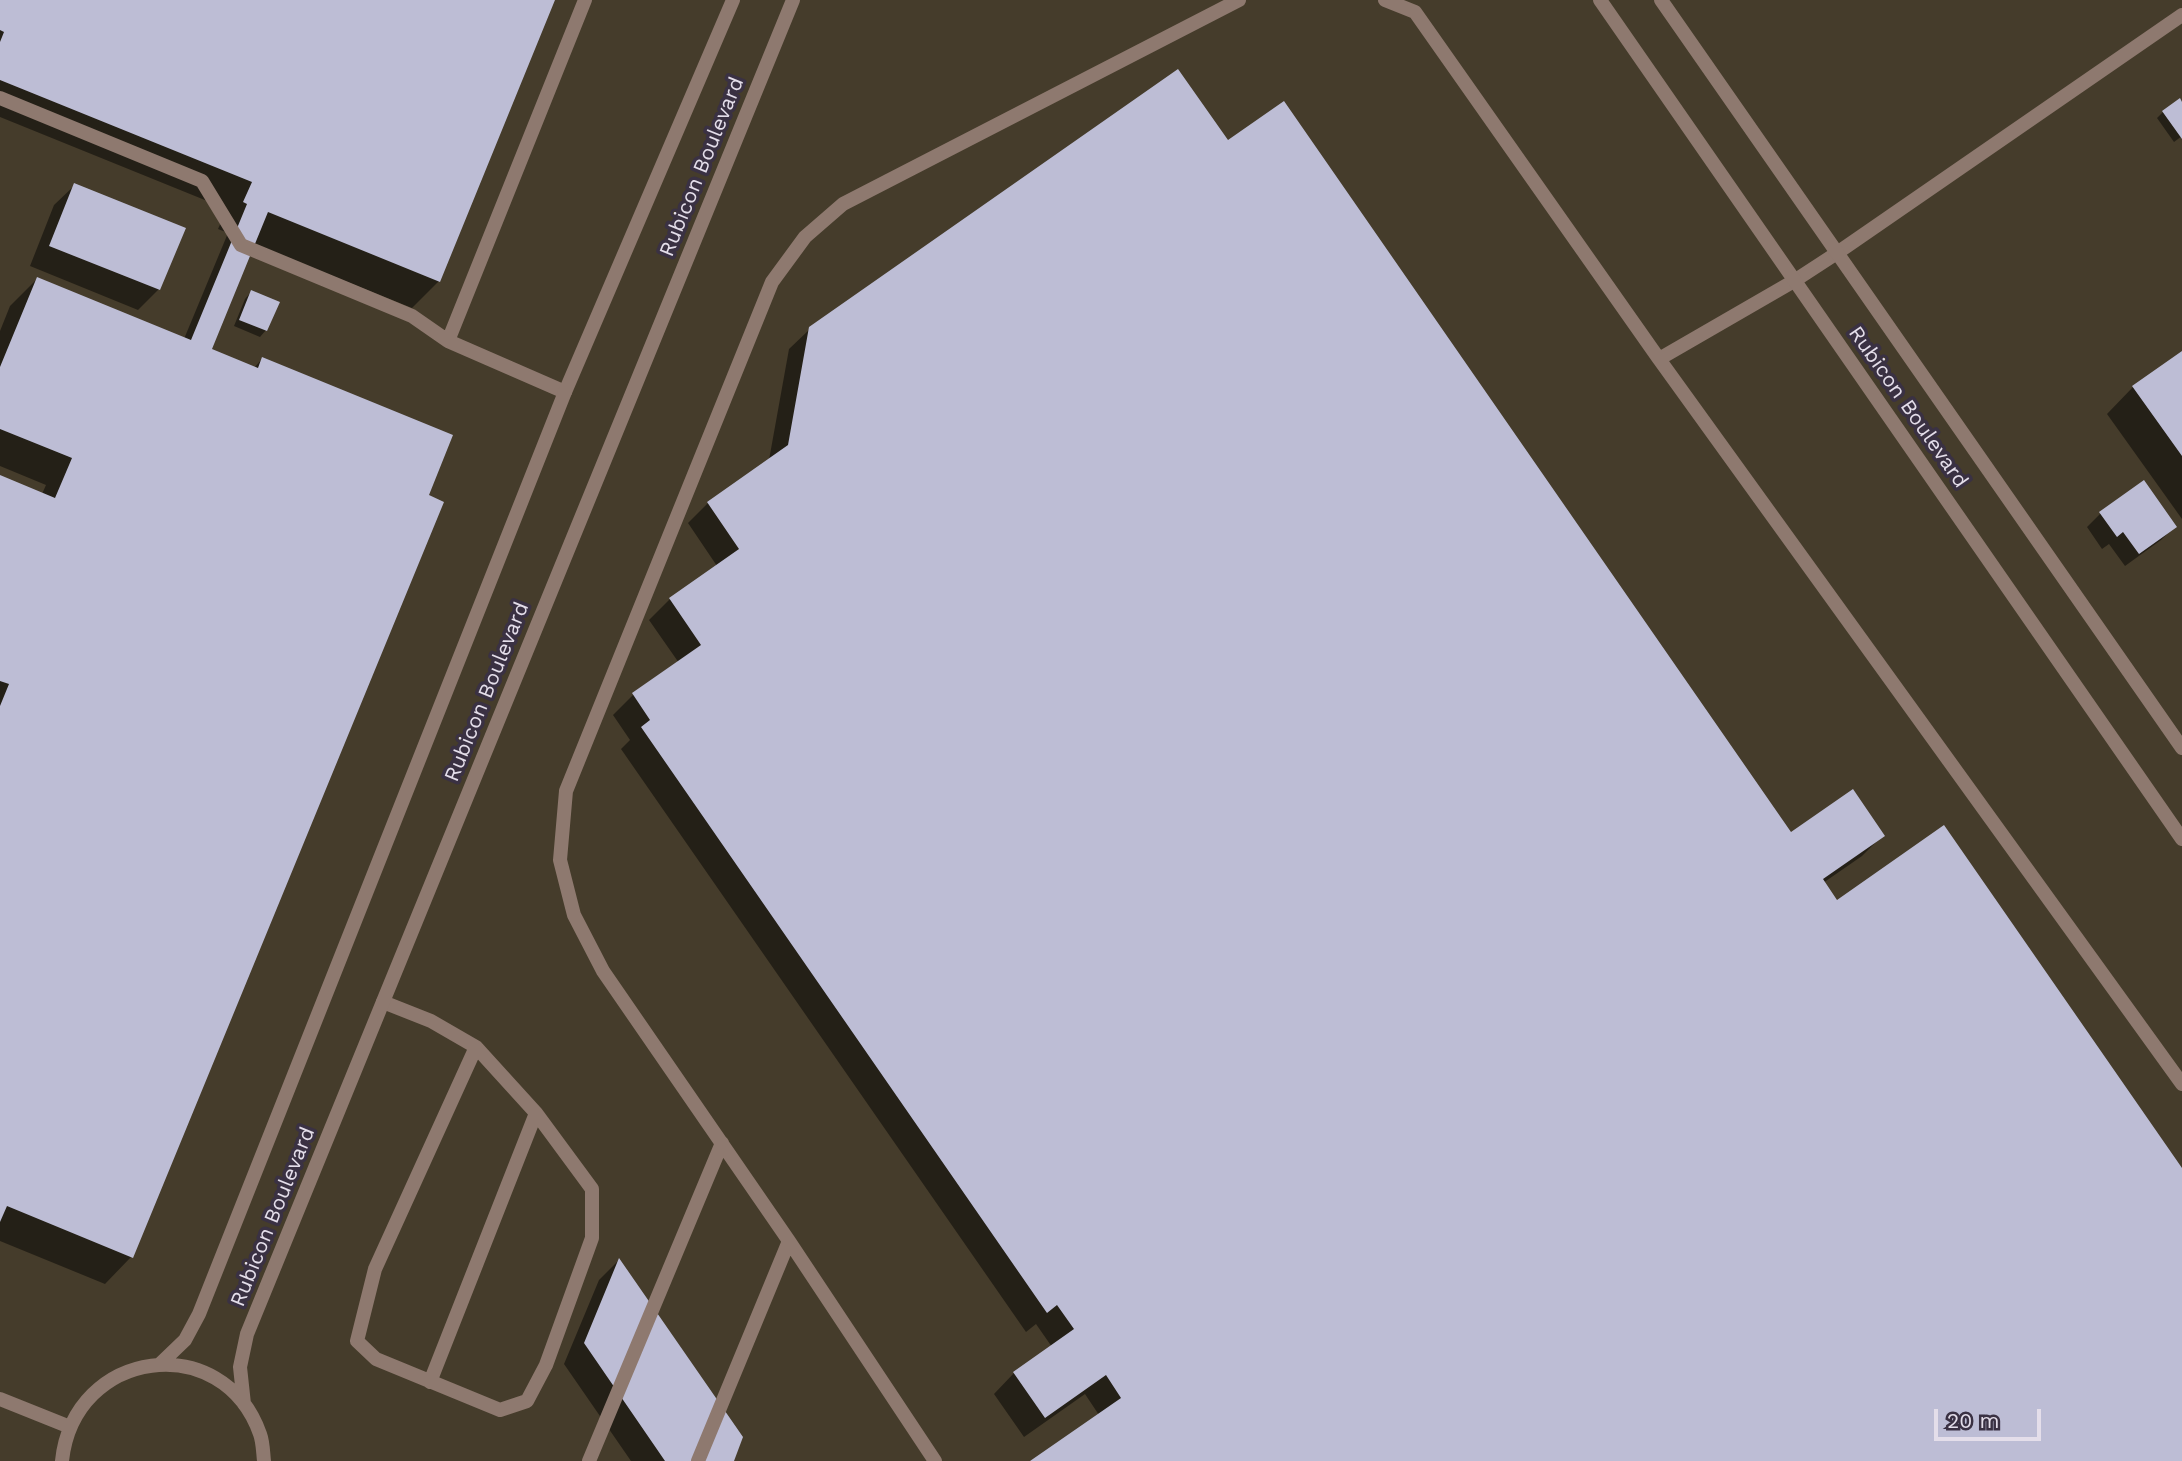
<!DOCTYPE html>
<html>
<head>
<meta charset="utf-8">
<style>
	body { margin:0 }
	#map { position:relative; width:2182px; height:1461px; overflow:hidden; background:#3a3143; font-family:"Work Sans",sans-serif }
	canvas { display:block }
	.scale { position:absolute; left:1934px; top:1409px; width:107px; height:32px; box-sizing:border-box; border:4px solid #e4deea; border-top:0; padding-left:9px; font-size:21px; line-height:24px; white-space:nowrap; color:#e4deea; -webkit-text-stroke:5px #3a3143; paint-order:stroke }
</style>
</head>
<body>
<div id="map">
<canvas width="2182" height="1461"></canvas>
<div class="scale">20 m</div>
</div>
<script>
const ctx = document.querySelector('canvas').getContext('2d');
ctx.lineJoin = 'round';
function fill(path, color) { ctx.fillStyle = color; ctx.fill(path, 'evenodd'); }
function trace(path, color, width, dash) { ctx.strokeStyle = color; ctx.lineWidth = width; ctx.lineCap = dash ? 'butt' : 'round'; ctx.setLineDash(dash || []); ctx.stroke(path); }
function drawText(font, color, halo, rows, align = 'center') {
  ctx.font = font + ' "Work Sans",sans-serif'; ctx.lineWidth = 7; ctx.setLineDash([]); ctx.textBaseline = 'middle'; ctx.strokeStyle = halo; ctx.fillStyle = color; for (const [text, x, y, turn = 0] of rows) {
    ctx.save(); ctx.translate(x, y); ctx.rotate((+turn || 0) * Math.PI / 180); ctx.textAlign = isNaN(turn) ? turn : align; if (halo) ctx.strokeText(text, 0, 0); ctx.fillText(text, 0, 0); ctx.restore();
  }
}
fill(new Path2D(`
	M0 0H2182V1461H0Z`), '#453c2b');
fill(new Path2D(`
	M0 0H553L439 281 412 308 253 244 209 350 254 368 262 359 426 496 442 503 131 1257 105 1284 0 1241V477L42 494 46 485 0 466V331L10 306 37 279 184 339 228 233 218 229 227 209 0 117Z
	M2182 105V136L2174 142 2157 118 2163 112Z
	M1227 143 1790 835H1883L1862 856 1823 883 1837 902 2182 1171V1461H1033L1099 1415 1085 1394 1024 1437 994 1394 1014 1373 1052 1347 1036 1324 1026 1332 621 749 630 740 613 715 633 695 679 663 649 620 670 599 717 566 688 523 708 503 769 460 789 349 810 329Z
	M75 185 159 289 138 310 30 266 54 205Z
	M251 292 266 330 260 337 234 326 245 299Z
	M2182 353V519L2107 414 2133 387Z
	M2144 483 2175 526 2161 540 2125 566 2109 544 2102 549 2087 527 2100 514Z
	M618 1261 732 1461H631L564 1364 599 1280Z`), '#0007');
fill(new Path2D(`
	M0 0H555L440 282 268 212 212 349 258 368 262 357 453 435 429 495 444 502 133 1258 7 1206 0 1222V706L9 684 0 681V475L55 498 72 458 0 429V367L37 277 191 340 247 204 243 202 252 182 0 80V42L4 32 0 30Z
	M1178 69 1228 140 1284 101 1791 832 1853 789 1885 836 1823 879 1837 900 1944 825 2182 1168V1461H1030L1121 1398 1106 1375 1045 1418 1013 1372 1074 1329 1057 1305 1047 1313 641 727 650 720 632 693 701 645 669 598 739 549 707 502 788 445 809 327Z
	M2180 98 2182 102V139L2162 111Z
	M74 183 186 228 160 290 49 246Z
	M251 290 280 302 267 331 239 320Z
	M2182 351V456L2132 386Z
	M2144 480 2177 527 2139 554 2123 532 2117 537 2099 512Z
	M619 1258 743 1437 734 1461H665L584 1343Z`), '#bdbdd5');
trace(new Path2D(`
	M1385 0 1415 12 1659 359 1794 281 1837 253 2182 15
	M0 98 202 181 241 245 412 316 448 341 565 392
	M448 341 585 0
	M1659 359 2182 1084
	M383 1002 431 1021 476 1047 536 1113 592 1189V1238L546 1365 527 1401 500 1410 376 1359 357 1341 375 1269 476 1047
	M430 1382 536 1113
	M589 1461 722 1143
	M698 1461 789 1241
	M935 1461 789 1241 603 971 574 915 560 860 566 791 772 282 805 237 843 204 1239 0`), '#8e796f', 14);
trace(new Path2D(`
	M1600 0 2182 839
	M1661 0 2182 748
	M160 1364 185 1340 199 1314 565 392 733 0
	M0 1399 70 1427
	M244 1404 240 1367 247 1334 793 0
	M62 1461C74 1348 223 1329 260 1434 263 1442 263 1452 264 1461`), '#8e796f', 14);
drawText('21px', '#e4deea', '#3a3143', [
	["Rubicon Boulevard",702,167,-68],
	["Rubicon Boulevard",1908,407,55],
	["Rubicon Boulevard",487,692,-68],
	["Rubicon Boulevard",273,1217,-68]
]);
</script>
</body>
</html>
